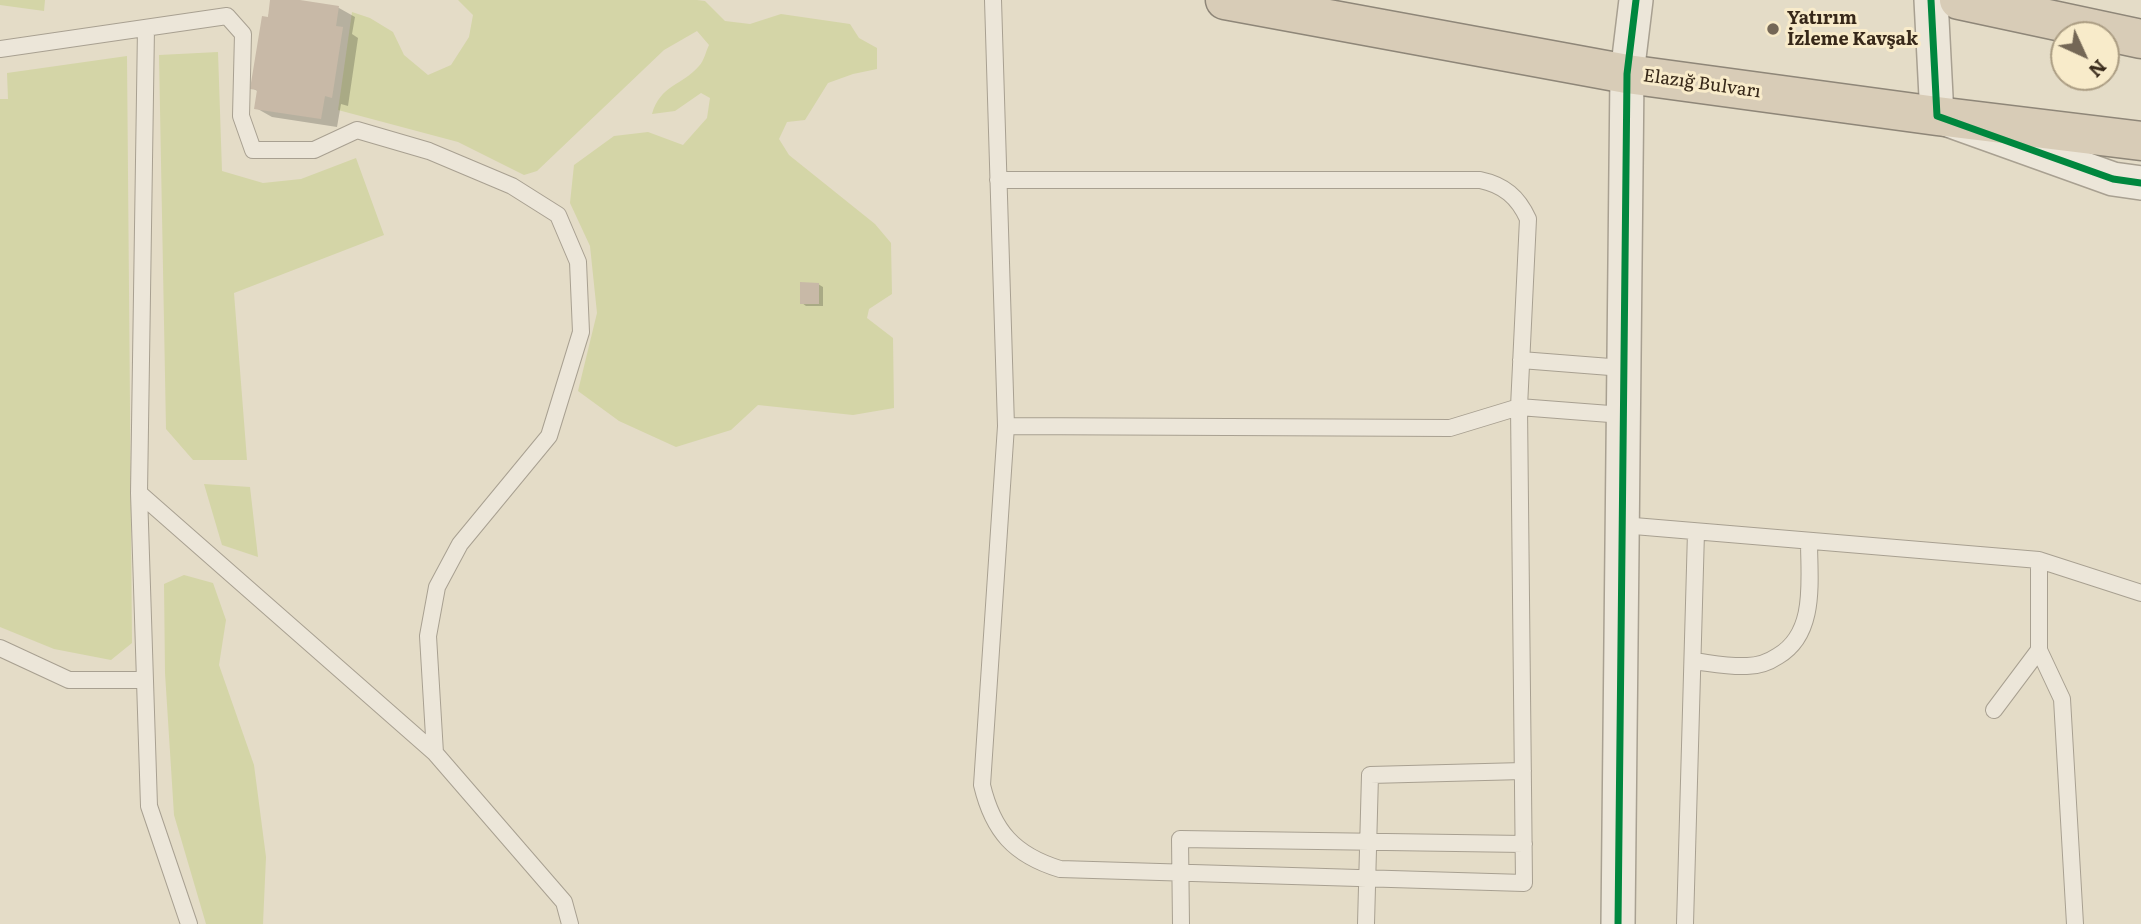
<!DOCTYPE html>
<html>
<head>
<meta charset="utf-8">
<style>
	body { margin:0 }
	#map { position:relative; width:2141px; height:924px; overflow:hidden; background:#e4dcc7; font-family:Literata,serif }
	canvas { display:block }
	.north { position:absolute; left:2050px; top:21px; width:70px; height:70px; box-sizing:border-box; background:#f8ebca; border:2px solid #ab9d83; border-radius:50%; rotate:135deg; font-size:19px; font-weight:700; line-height:28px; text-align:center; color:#372819 }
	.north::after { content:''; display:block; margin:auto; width:24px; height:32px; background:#746756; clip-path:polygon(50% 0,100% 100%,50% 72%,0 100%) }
</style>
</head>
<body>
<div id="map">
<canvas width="2141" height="924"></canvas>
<div class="north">N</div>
</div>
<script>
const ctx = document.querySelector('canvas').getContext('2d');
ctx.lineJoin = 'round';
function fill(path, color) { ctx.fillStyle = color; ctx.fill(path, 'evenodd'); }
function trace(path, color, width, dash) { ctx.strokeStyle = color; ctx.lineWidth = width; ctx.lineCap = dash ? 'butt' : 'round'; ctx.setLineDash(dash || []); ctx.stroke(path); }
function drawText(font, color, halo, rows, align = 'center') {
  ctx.font = font + ' Literata,serif'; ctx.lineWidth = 6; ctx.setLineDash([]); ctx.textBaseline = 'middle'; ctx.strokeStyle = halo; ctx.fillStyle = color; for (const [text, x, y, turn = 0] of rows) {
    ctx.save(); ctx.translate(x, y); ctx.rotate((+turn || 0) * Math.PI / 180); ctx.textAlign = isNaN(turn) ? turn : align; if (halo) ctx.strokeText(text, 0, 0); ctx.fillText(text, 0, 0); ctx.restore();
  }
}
fill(new Path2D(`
	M0 0H45L44 11 0 5Z
	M458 0H697L705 1 725 21 750 24 781 14 850 24 859 38 877 48V69L853 74 828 83 805 120 787 122 779 139 789 155 875 224 891 243 892 294 869 309 867 318 893 338 894 408 853 415 758 405 731 430 676 447 619 421 578 391 597 313 590 246 570 203 574 165 614 136 648 132 683 145 707 118 710 98 701 93 675 111 652 114C660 85 683 85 699 66 704 61 706 51 709 45L697 31 664 50 537 171 524 175 458 142 338 110 352 12 370 18 393 32 404 55 428 75 451 65 469 37 473 15Z
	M218 52 222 171 263 183 301 179 356 158 384 235 234 293 247 460H193L166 429 159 55Z
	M127 56 132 643 111 660 54 649 0 627V99H8L7 73Z
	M204 484 250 487 258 557 222 545Z
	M184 575 213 583 226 620 219 665 254 765 266 857 263 924H206L174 815 165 673 164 584Z`), '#d4d5a7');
fill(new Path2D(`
	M272 0H288L339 8 355 17 352 34 358 38 348 106 341 104 337 127 272 117 256 108 259 92 252 88Z
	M818 284 823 287V306H806L802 303Z`), '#0003');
fill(new Path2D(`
	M270 0H300L339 6 336 26 343 27 332 98 325 96 321 119 254 109 257 90 250 89 262 16 268 17Z
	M800 282 819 283V304H800Z`), '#c8b9a7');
const lane = new Path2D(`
	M993 0 1006 426 982 785C993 831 1014 855 1060 869L1524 883 1519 407 1528 219C1518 197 1504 185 1480 180H998
	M146 28 139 493 149 806 189 924
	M0 49 227 16 243 34 241 116 253 150H314L357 130 429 151 512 186 558 215 578 262 581 332 549 436 460 544 437 587 428 636 435 753 564 902 570 924
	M1521 360 1623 368
	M1006 426 1450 428 1519 407 1623 415
	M139 493 435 753
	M1622 525 2039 560 2141 593
	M2039 560V650L2062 699 2075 924
	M0 648 69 680H145
	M1693 661C1710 663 1729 667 1747 666 1758 666 1769 662 1778 656 1817 633 1809 580 1809 541
	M1994 710 2039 650
	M1181 924 1180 839 1524 844
	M1366 924 1370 775 1523 771
	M1685 924 1696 532`);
const street = new Path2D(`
	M1931 0 1937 116 2113 179 2141 183
	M1618 924 1627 74 1636 0`);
const highway = new Path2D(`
	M1225 0 1627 74 1937 116 2141 141
	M1959 0 2141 39`);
trace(lane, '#a8a091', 18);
trace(street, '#a8a091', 36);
trace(highway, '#8e8678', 41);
trace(lane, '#ece6d9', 16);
trace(street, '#ece6d9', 33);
trace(highway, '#d8ccb7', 38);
trace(new Path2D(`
	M1931 0 1937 116 2113 179 2141 183
	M1618 924 1627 74 1636 0`), '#00873e', 7);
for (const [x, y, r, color] of [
	[1773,29,7,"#746756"]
]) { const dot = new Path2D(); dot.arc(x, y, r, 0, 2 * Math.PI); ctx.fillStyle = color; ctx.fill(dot); trace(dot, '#f8ebca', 2.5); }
drawText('bold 18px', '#372819', '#f8ebca', [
	["Yatırım",1787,19],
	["İzleme Kavşak",1787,40]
], 'left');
drawText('18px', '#372819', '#f8ebca', [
	["Elazığ Bulvarı",1702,84,8]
]);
</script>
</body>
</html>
